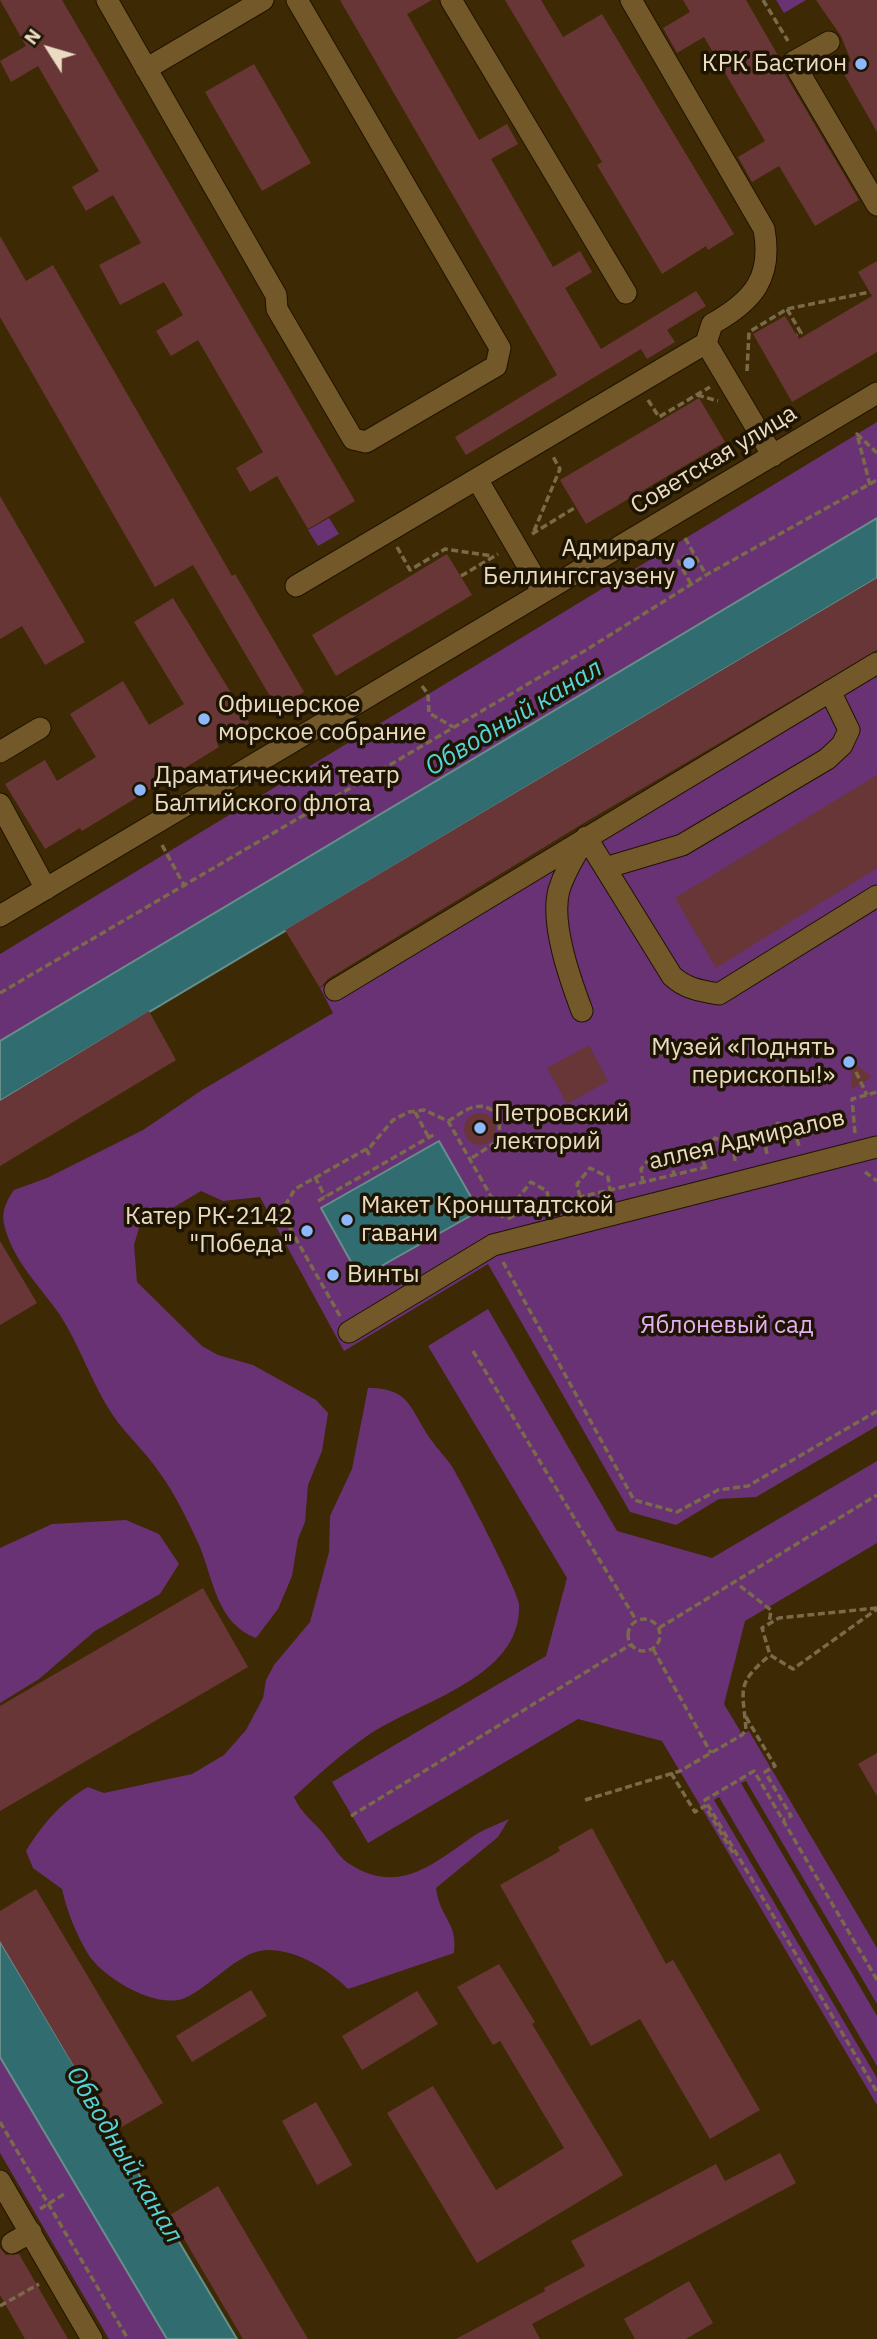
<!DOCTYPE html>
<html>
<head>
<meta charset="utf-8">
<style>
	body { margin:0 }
	#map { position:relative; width:877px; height:2339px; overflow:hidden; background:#3d2a04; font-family:"IBM Plex Sans",sans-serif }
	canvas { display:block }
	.north { position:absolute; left:14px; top:14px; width:70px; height:70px; -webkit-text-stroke:5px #1e1402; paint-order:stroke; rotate:307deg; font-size:19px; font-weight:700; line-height:28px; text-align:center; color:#eadbc3 }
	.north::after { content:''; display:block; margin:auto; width:24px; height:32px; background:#eadbc3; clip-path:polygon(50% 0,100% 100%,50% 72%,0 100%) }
</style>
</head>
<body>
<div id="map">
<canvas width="877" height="2339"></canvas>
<div class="north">N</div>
</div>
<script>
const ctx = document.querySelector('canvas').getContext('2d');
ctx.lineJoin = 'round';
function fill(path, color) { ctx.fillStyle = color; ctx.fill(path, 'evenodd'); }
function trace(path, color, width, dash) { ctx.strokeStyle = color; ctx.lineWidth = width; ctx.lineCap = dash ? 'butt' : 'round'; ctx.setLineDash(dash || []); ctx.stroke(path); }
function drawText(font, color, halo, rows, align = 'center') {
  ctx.font = font + ' "IBM Plex Sans",sans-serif'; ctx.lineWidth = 7; ctx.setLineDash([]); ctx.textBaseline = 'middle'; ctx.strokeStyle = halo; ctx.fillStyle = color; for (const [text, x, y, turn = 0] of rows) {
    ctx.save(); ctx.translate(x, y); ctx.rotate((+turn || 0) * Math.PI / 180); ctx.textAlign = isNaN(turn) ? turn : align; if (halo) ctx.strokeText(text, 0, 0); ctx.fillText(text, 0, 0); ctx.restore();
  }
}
fill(new Path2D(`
	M776 0H806L784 13Z
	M877 422V518L0 1041V954Z
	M329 518 339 534 318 546 308 530Z
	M877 656V1426L756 1497 719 1499 676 1525 630 1512 488 1264 344 1351 260 1197 223 1201 201 1191 139 1228 134 1245 137 1282 202 1346 218 1355 253 1365 316 1400 328 1413 322 1451 308 1485 305 1522 298 1539 292 1576 278 1609 256 1638C217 1623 214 1582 200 1547 188 1521 176 1495 159 1472 145 1451 126 1435 112 1414 92 1384 80 1346 60 1315 40 1286 12 1260 4 1224 1 1211 7 1200 14 1190L47 1178 143 1130 202 1090 333 1013 320 988Z
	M488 1309 617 1531 712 1558 877 1461V1543L745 1621 724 1704 742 1734 749 1731 877 1948V2004L746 1781 741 1783 877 2016V2066L719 1797 714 1800 877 2078V2105L662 1741 578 1719 368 1843 332 1782 546 1656 567 1578 428 1346Z
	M368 1388C412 1388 410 1411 432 1441 439 1451 448 1459 454 1470 464 1487 518 1591 519 1604 523 1679 413 1703 367 1736 342 1753 317 1776 294 1797 302 1815 316 1823 327 1838 333 1846 340 1858 348 1863 399 1897 434 1863 475 1835 485 1829 498 1824 509 1819L498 1837 436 1888C440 1919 458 1922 454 1953L348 1989C328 1969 297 1950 268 1950 241 1949 209 1988 185 1998 157 2010 103 1978 88 1954 76 1934 67 1911 62 1889L33 1868 26 1851C41 1826 62 1801 88 1787L104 1793 192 1774 224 1755 246 1730 263 1698 266 1680 274 1665 310 1622 329 1552 330 1516 352 1469Z
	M126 1520 159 1534 179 1564 160 1594 95 1631 39 1679 0 1703V1548L52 1524Z
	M0 2057 167 2339H109L0 2153Z`), '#683275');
const water = new Path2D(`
	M877 518V578L0 1101V1041Z
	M439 1141 479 1211 360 1278 321 1208Z
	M0 1941 237 2339H167L0 2057Z`);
fill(water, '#316d70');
trace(water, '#688e89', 2);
fill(new Path2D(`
	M0 0H62L355 501 308 529 277 476 250 492 236 468 263 452 198 340 171 356 156 331 183 315 164 282 120 305 99 265 141 243 113 195 86 211 72 187 99 171 38 66 11 82 0 61 26 46Z
	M340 0H432L407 14 479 140 507 124 518 144 491 159 553 267 580 251 592 272 565 288 601 349 696 291 706 306 667 330 675 342 647 359 641 349 466 455 455 437 557 375Z
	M505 0H541L563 37 602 14 734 234 708 250 706 246 662 274 597 165 602 162Z
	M683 0H746L780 59 782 69 859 200 815 226 779 166 752 182 738 157 765 141 704 37 677 53 663 28 690 12Z
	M816 0H877V132L840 67 851 61 841 36Z
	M254 64 311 163 262 191 205 92Z
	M0 236 26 281 53 265 232 576 235 574 304 692 277 708 193 565 155 587 0 317Z
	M877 261V352L792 402 753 334 785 316 799 339 872 296 858 272Z
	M699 398 725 442 586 524 560 480Z
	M0 496 85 642 45 665 22 626 0 639Z
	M447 554 472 595 336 676 312 635Z
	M877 578V650L579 826 328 979 320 988 285 930Z
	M173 598 250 724 217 744 219 747 82 831 80 828 45 849 5 784 45 760 57 781 96 757 70 714 123 681 149 725 184 704 134 622Z
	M877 775V868L716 968 675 898Z
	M149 1011 176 1060 0 1166V1101Z
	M589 1045 608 1081 567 1104 547 1068Z
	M850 1060 872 1077 852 1089Z
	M464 1129a16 16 0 1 1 32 0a16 16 0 1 1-32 0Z
	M0 1241 37 1303 0 1325Z
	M203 1588 248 1667 0 1811V1706Z
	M877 1753V1796L858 1764Z
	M592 1828 666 1964 673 1960 760 2110 710 2139 640 2019 591 2046 500 1885 560 1851 558 1847Z
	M36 1889 163 2103 113 2132 0 1941V1911Z
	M499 1964 535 2022 532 2024 623 2175 477 2263 387 2113 433 2086 496 2190 564 2148 500 2041 493 2045 457 1987Z
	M251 1990 267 2016 192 2062 176 2036Z
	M417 1991 438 2024 362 2070 342 2036Z
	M316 2102 352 2165 317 2185 282 2121Z
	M780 2153 796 2183 532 2324 540 2339H456L545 2291 544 2288 585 2266 571 2241 716 2164 725 2181Z
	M218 2186 308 2339H243L170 2215Z
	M0 2248 6 2255 19 2254 68 2339H25L0 2295Z
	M689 2281 713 2323 686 2339H635L624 2319Z`), '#693637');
const minor = new Path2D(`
	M107 0 276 295 277 309 353 439 366 442 496 366 500 348 297 0
	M451 0 626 293
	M829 42 793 62 877 205
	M146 69 263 0
	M706 343 773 456
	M477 479 543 592
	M296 586 706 343 712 324C753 301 773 278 764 229L631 0
	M0 752 40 728
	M0 804 46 889
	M605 868 682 845 827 759 842 745 849 730 830 691
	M0 916 877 393
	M335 990 877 663
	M582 1011C570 979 550 923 559 890 565 870 576 854 586 837L672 976C686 989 701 991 719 994L877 896
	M349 1332 493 1245 877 1147
	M0 2181 92 2339
	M12 2243 31 2232`);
trace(minor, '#201300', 23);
trace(new Path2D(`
	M763 0 788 41
	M787 309 801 333 797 335
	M747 371 749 332 787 309 870 292
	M697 395 718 401
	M648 400 659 417 710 387
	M870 485 857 434 877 453
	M534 531 560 469 552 455
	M532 534 576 507
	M685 538 706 575
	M397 547 410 570 445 549 492 556
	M461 576 498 554
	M691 584 678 561 693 553
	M422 686 428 694 429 713 453 727
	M162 845 185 887
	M0 993 586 650 706 575 877 480
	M856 1072 867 1095
	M415 1112 429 1138
	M448 1121C456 1117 465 1109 474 1107 496 1102 503 1124 498 1141L470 1159
	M855 1133 852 1099 877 1092
	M366 1149 371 1158
	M767 1154 764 1139 778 1123 795 1132 799 1146
	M705 1168 702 1154 715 1138 733 1146 735 1161
	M865 1172 877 1181
	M315 1177 325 1197
	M643 1183 641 1169 654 1153 671 1161 674 1175
	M580 1197 577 1184 590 1168 608 1177 610 1190
	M318 1201 435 1134
	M521 1211 518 1198 531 1182 547 1191 549 1204
	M508 1219 521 1211 707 1167
	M503 1262 634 1500 677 1512 718 1490 748 1486 877 1411
	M340 1316 284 1218 283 1209 295 1189 370 1147 393 1120 409 1112 424 1110 448 1121 505 1221
	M473 1351 636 1620
	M740 1586 771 1610 769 1624
	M877 1608 779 1618 762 1628 770 1655 793 1669 877 1609
	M628 1635a16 16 0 1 1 32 0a16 16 0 1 1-32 0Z
	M659 1628 877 1495
	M653 1649 711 1753
	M746 1717 775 1766 765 1772 791 1816 783 1820
	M671 1773 695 1812 705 1806 733 1853 735 1851
	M585 1800 680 1771 742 1735 746 1730C743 1688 735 1685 770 1655
	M351 1816 630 1645
	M877 1980 754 1771 705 1800 877 2092
	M0 2122 128 2339
	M40 2209 66 2193
	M0 2306 39 2284`), '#7b6a49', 3.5, [7, 3.5]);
trace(minor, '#73592a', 21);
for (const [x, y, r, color] of [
	[861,64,7,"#8eb8fd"],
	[689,563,7,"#8eb8fd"],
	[204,719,7,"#8eb8fd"],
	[140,790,7,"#8eb8fd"],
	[849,1062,7,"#8eb8fd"],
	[480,1128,7,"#8eb8fd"],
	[347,1220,7,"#8eb8fd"],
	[307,1231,7,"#8eb8fd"],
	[333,1275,7,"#8eb8fd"]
]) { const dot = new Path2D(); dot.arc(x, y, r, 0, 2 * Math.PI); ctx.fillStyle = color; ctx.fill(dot); trace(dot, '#1e1402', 2.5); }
drawText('24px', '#eadbc3', '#1e1402', [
	["КРК Бастион",847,64,"right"],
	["Адмиралу",675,549,"right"],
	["Беллингсгаузену",675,577,"right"],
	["Офицерское",218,705],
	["морское собрание",218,733],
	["Драматический театр",154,776],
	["Балтийского флота",154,804],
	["Музей «Поднять",835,1048,"right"],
	["перископы!»",835,1076,"right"],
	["Петровский",494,1114],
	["лекторий",494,1142],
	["Макет Кронштадтской",361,1206],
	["гавани",361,1234],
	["Катер РК-2142",293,1217,"right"],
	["\"Победа\"",293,1245,"right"],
	["Винты",347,1275]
], 'left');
drawText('24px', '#eadbc3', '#1e1402', [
	["Советская улица",714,460,-31],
	["аллея Адмиралов",747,1140,-13]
]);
drawText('24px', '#e6aff4', '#1e1402', [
	["Яблоневый сад",727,1326]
]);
drawText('italic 26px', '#56d4db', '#1e1402', [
	["Обводный канал",514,718,-31],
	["Обводный канал",124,2155,59]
]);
</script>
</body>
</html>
